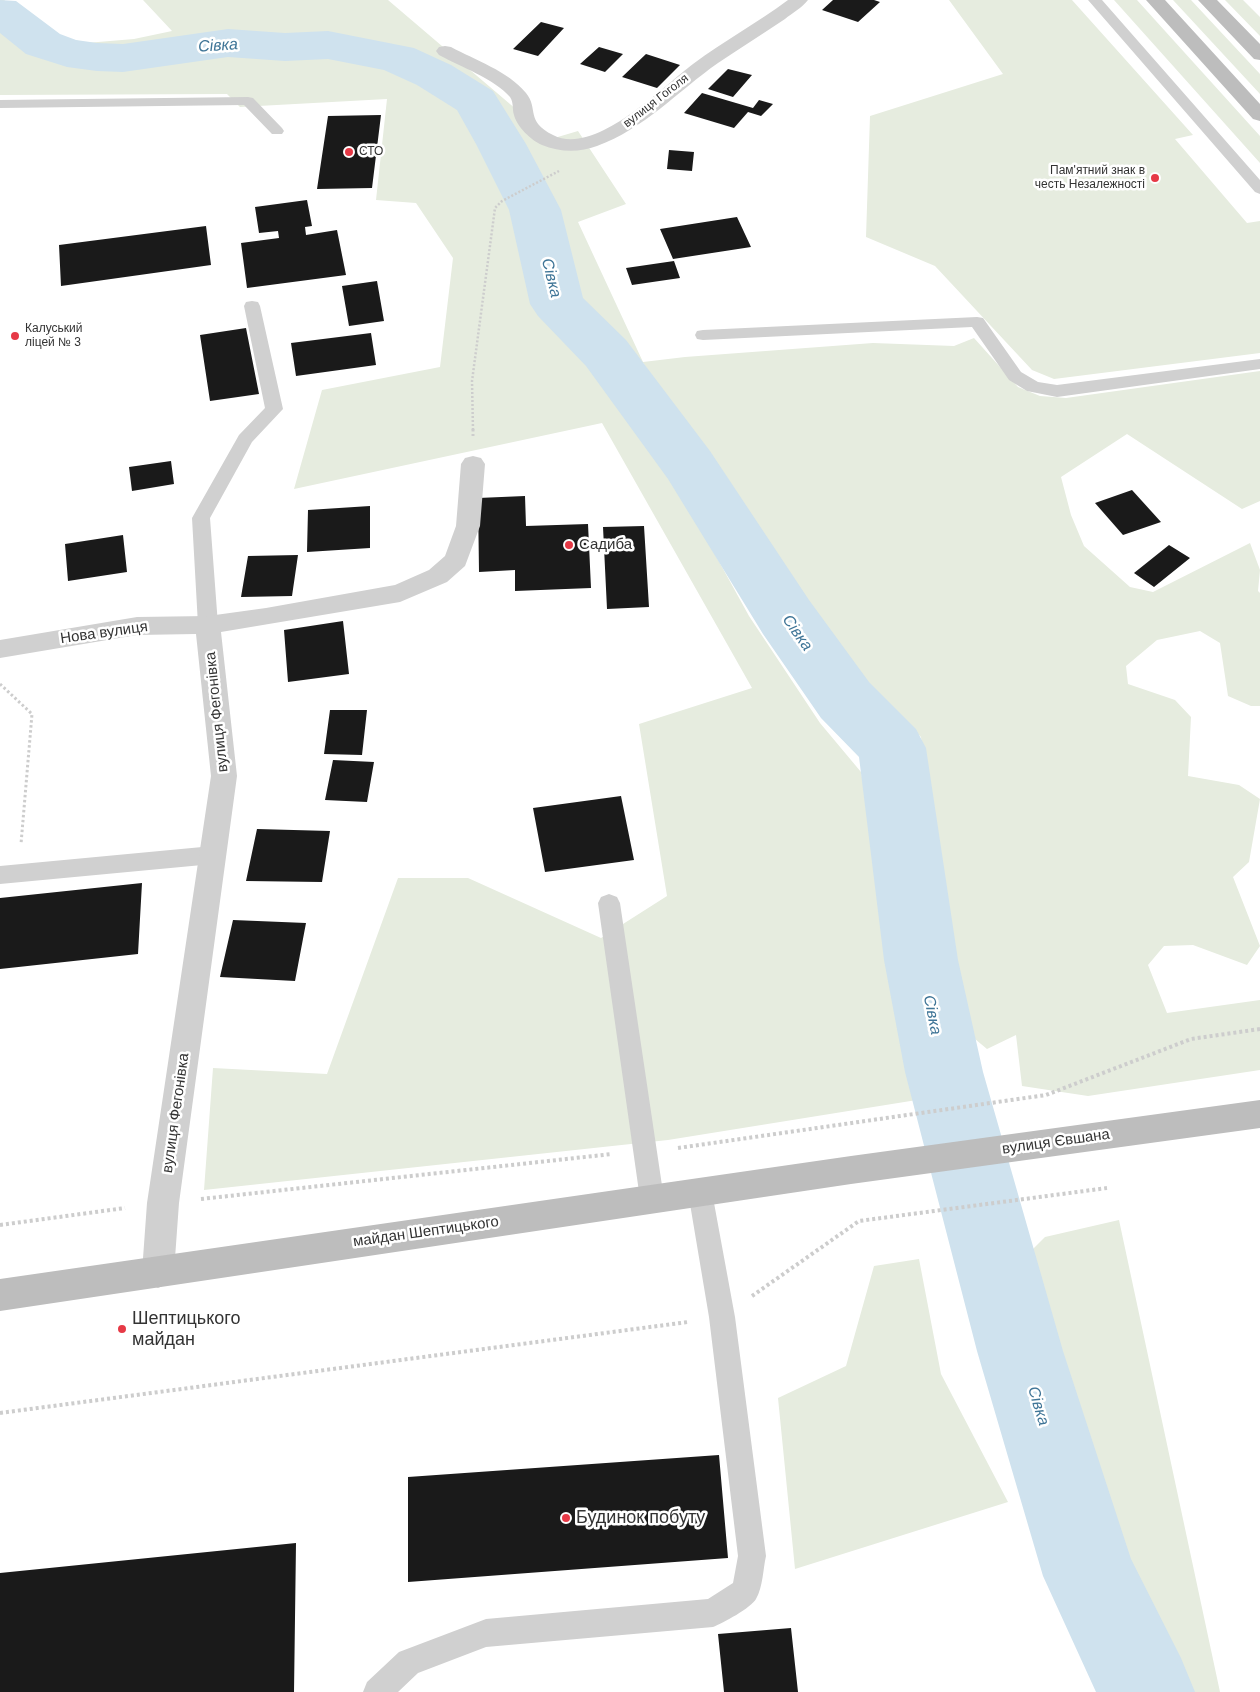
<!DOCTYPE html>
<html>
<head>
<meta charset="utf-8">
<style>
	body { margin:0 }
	canvas { display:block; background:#fff }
</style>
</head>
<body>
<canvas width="1260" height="1692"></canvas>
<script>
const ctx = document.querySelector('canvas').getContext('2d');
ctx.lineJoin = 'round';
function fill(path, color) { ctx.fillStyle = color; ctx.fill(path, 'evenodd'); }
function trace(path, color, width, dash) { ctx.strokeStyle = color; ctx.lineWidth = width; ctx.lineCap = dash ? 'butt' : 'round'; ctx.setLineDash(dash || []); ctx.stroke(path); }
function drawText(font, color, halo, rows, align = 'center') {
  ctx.font = font + ' Helvetica,sans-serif'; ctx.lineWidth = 5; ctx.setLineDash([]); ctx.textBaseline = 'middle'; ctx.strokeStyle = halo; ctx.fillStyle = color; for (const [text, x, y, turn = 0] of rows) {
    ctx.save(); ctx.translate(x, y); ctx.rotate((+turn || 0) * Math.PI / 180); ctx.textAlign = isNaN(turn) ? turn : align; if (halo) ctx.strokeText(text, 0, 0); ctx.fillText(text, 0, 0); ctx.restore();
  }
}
fill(new Path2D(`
	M0 0H4L45 32 86 43 134 39 172 31 143 0H388L551 139 578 131 626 204 578 222 643 362 685 357 873 343 954 346 974 338 1018 387 1040 396 1066 398 1260 371V501L1242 509 1127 434 1061 477 1071 515 1084 546 1130 587 1153 592 1250 543 1260 570 1258 591 1260 593V706H1251L1228 696 1220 643 1200 631 1157 640 1126 666 1128 684 1175 700 1191 717 1188 776 1239 785 1260 799 1249 862 1233 877 1260 946 1247 965 1193 945 1164 946 1148 965 1167 1013 1260 1000V1070L1088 1096 1022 1086 1016 1035 987 1049 951 1019 921 737 831 649 786 573 643 363 616 402 662 458 749 616 820 723 861 772 908 1034 923 1099 668 1140 204 1190 213 1068 327 1074 398 878H468L601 938 667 896 639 724 752 688 602 423 294 489 322 390 440 367 453 258 416 203 376 200 387 99 240 107 227 94 0 95Z
	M949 0H1072L1193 135 1175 139 1247 223 1260 221V353L1054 379 1032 370 935 266 866 237 870 116 1003 74Z
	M1114 0H1137L1260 136V163Z
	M1173 0H1191L1260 74V94Z
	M1225 0H1243L1260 17V36Z
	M1119 1220 1220 1692H1170L1088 1518 1016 1266 1045 1237Z
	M919 1259 941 1374 1008 1502 795 1569 778 1398 846 1366 874 1266Z`), '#e6ecdf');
fill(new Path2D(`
	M0 0 16 1 60 34 76 40 97 43 123 44 228 29 285 33 328 31 414 48 451 65 493 91 526 144 561 210 583 298 626 340 710 451 809 600 869 682 916 729 926 748 958 960 983 1072 1063 1351 1131 1559 1181 1658 1195 1692H1096L1043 1576 977 1351 905 1072 884 960 859 757 821 718 763 634 668 479 586 366 538 316 530 304 509 210 476 144 457 110 417 85 384 70 328 59 285 61 228 57 123 72 97 71 67 67 26 54 0 33Z`), '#cfe2ee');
fill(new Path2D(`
	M833 0H874L880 2 858 22 822 10Z
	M541 22 564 28 538 56 513 49Z
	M599 47 623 54 605 72 580 64Z
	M646 54 680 65 657 88 622 77Z
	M728 69 752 75 733 97 708 89Z
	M702 93 753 108 759 100 773 104 761 116 748 112 734 128 684 113Z
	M381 115 372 188 317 189 328 116Z
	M669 150 694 152 692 171 667 169Z
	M307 200 312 226 305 227 306 235 337 230 346 275 247 288 241 243 279 238 278 231 259 233 255 207Z
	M737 217 751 247 673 259 660 229Z
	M206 226 211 265 61 286 59 245Z
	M674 261 680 278 632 285 626 268Z
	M377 281 384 321 349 326 342 286Z
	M246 328 259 394 210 401 200 335Z
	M371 333 376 365 296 376 291 343Z
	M171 461 174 484 132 491 129 467Z
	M1132 490 1161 522 1123 535 1095 503Z
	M525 496 526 526 588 524 591 588 515 591V570L479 572 478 498Z
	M370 506V548L307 552 308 510Z
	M644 526 649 607 607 609 603 527Z
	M123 535 127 572 68 581 65 544Z
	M1169 545 1190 558 1154 587 1134 573Z
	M298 555 292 596 241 597 248 556Z
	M343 621 349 674 288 682 284 630Z
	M330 710H367L362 755 324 754Z
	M333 760 374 762 367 802 325 800Z
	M621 796 634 860 545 872 533 808Z
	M257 829 330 831 322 882 246 881Z
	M142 883 138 954 0 969V898Z
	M233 920 306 923 295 981 220 977Z
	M719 1455 728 1558 408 1582V1477Z
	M296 1543 294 1692H0V1573Z
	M791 1628 798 1692H724L718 1634Z`), '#1a1a1a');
trace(new Path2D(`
	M473 430 472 381 495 208 502 201 559 171`), '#cdcdcd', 2.5, [2, 2]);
trace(new Path2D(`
	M473 429V436
	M0 684 32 714 21 844`), '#cdcdcd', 3, [2.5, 2.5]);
trace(new Path2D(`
	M678 1148 1046 1095 1191 1039 1260 1029
	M201 1199 612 1154
	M0 1225 125 1208
	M752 1296 859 1221 1107 1188
	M0 1413 688 1322`), '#cdcdcd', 4, [3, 3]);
fill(new Path2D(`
	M1088 0H1102L1260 180V194L1255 192Z
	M248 97 253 98 282 128 284 131 282 134H272L244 105 0 108V100Z
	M252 301 258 302 260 306 283 409 252 442 210 518 218 625 215 630 208 632 201 630 198 625 192 518 239 435 265 408 244 306 246 302Z
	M977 317 983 318 1021 372 1038 382 1057 385 1260 359V369L1057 397 1027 391 1009 380 972 327 703 340 697 339 695 335 697 331 703 330Z
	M213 846 221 849 224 855 221 861 213 864 0 884V866Z
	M609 894 617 897 620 903 664 1199 661 1207 652 1210 643 1207 640 1199 598 903 601 897Z
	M700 1181 709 1184 712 1192 735 1317 766 1556C763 1569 763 1587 756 1599 751 1608 723 1623 713 1627L486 1647 418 1673 398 1692H363L367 1682 399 1652 486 1619 708 1599 733 1583 738 1556 709 1317 688 1192 691 1184Z`), '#d0d0d0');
fill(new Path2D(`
	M788 0H808C802 8 792 13 785 19 763 34 740 48 718 63 678 91 644 129 597 146 579 153 559 152 542 145 531 140 517 127 514 115 512 109 514 103 510 97 495 79 459 66 439 55L436 51 439 47 445 46 451 47C475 60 508 71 526 93 539 109 525 121 553 135 595 157 662 87 693 64 724 41 757 23 788 0Z
	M473 456 481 458 485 464 480 526 465 566 447 582 400 602 221 632 237 776 179 1203 174 1272 169 1283 158 1288 147 1283 142 1272 147 1203 211 776 196 634 137 635 0 658V640L137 617 208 616 266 608 395 585 429 570 445 556 456 526 461 464 465 458Z`), '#d0d0d0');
fill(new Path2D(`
	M1146 0H1165L1260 104V121L1253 119Z
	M1198 0H1217L1260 44V60L1254 59Z
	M1260 1100V1128L851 1184 0 1311V1279L851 1156Z`), '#bdbdbd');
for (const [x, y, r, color] of [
	[349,152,5,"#e63946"],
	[1155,178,5,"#e63946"],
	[15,336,5,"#e63946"],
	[569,545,5,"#e63946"],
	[122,1329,5,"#e63946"],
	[566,1518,5,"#e63946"]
]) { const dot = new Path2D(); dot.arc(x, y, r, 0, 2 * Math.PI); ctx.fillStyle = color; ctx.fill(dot); trace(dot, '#fff', 2); }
drawText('12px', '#333', '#fff', [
	["вулиця Гоголя",656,101,-38]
]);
drawText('12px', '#333', '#fff', [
	["СТО",359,152],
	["Пам'ятний знак в",1145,171,"right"],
	["честь Незалежності",1145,185,"right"],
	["Калуський",25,329],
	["ліцей № 3",25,343]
], 'left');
drawText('15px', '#333', '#fff', [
	["Садиба",579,545]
], 'left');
drawText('15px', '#333', '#fff', [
	["Нова вулиця",104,633,-8],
	["вулиця Фегонівка",217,712,-96],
	["вулиця Фегонівка",176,1113,-82],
	["вулиця Євшана",1056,1142,-8],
	["майдан Шептицького",426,1232,-8]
]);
drawText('italic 16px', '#3f7597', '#fff', [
	["Сівка",218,46,-4],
	["Сівка",551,278,76],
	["Сівка",797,633,55],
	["Сівка",932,1015,79],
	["Сівка",1038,1406,73]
]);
drawText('18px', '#333', '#fff', [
	["Шептицького",132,1319],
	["майдан",132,1340],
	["Будинок побуту",576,1518]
], 'left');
</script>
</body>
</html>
